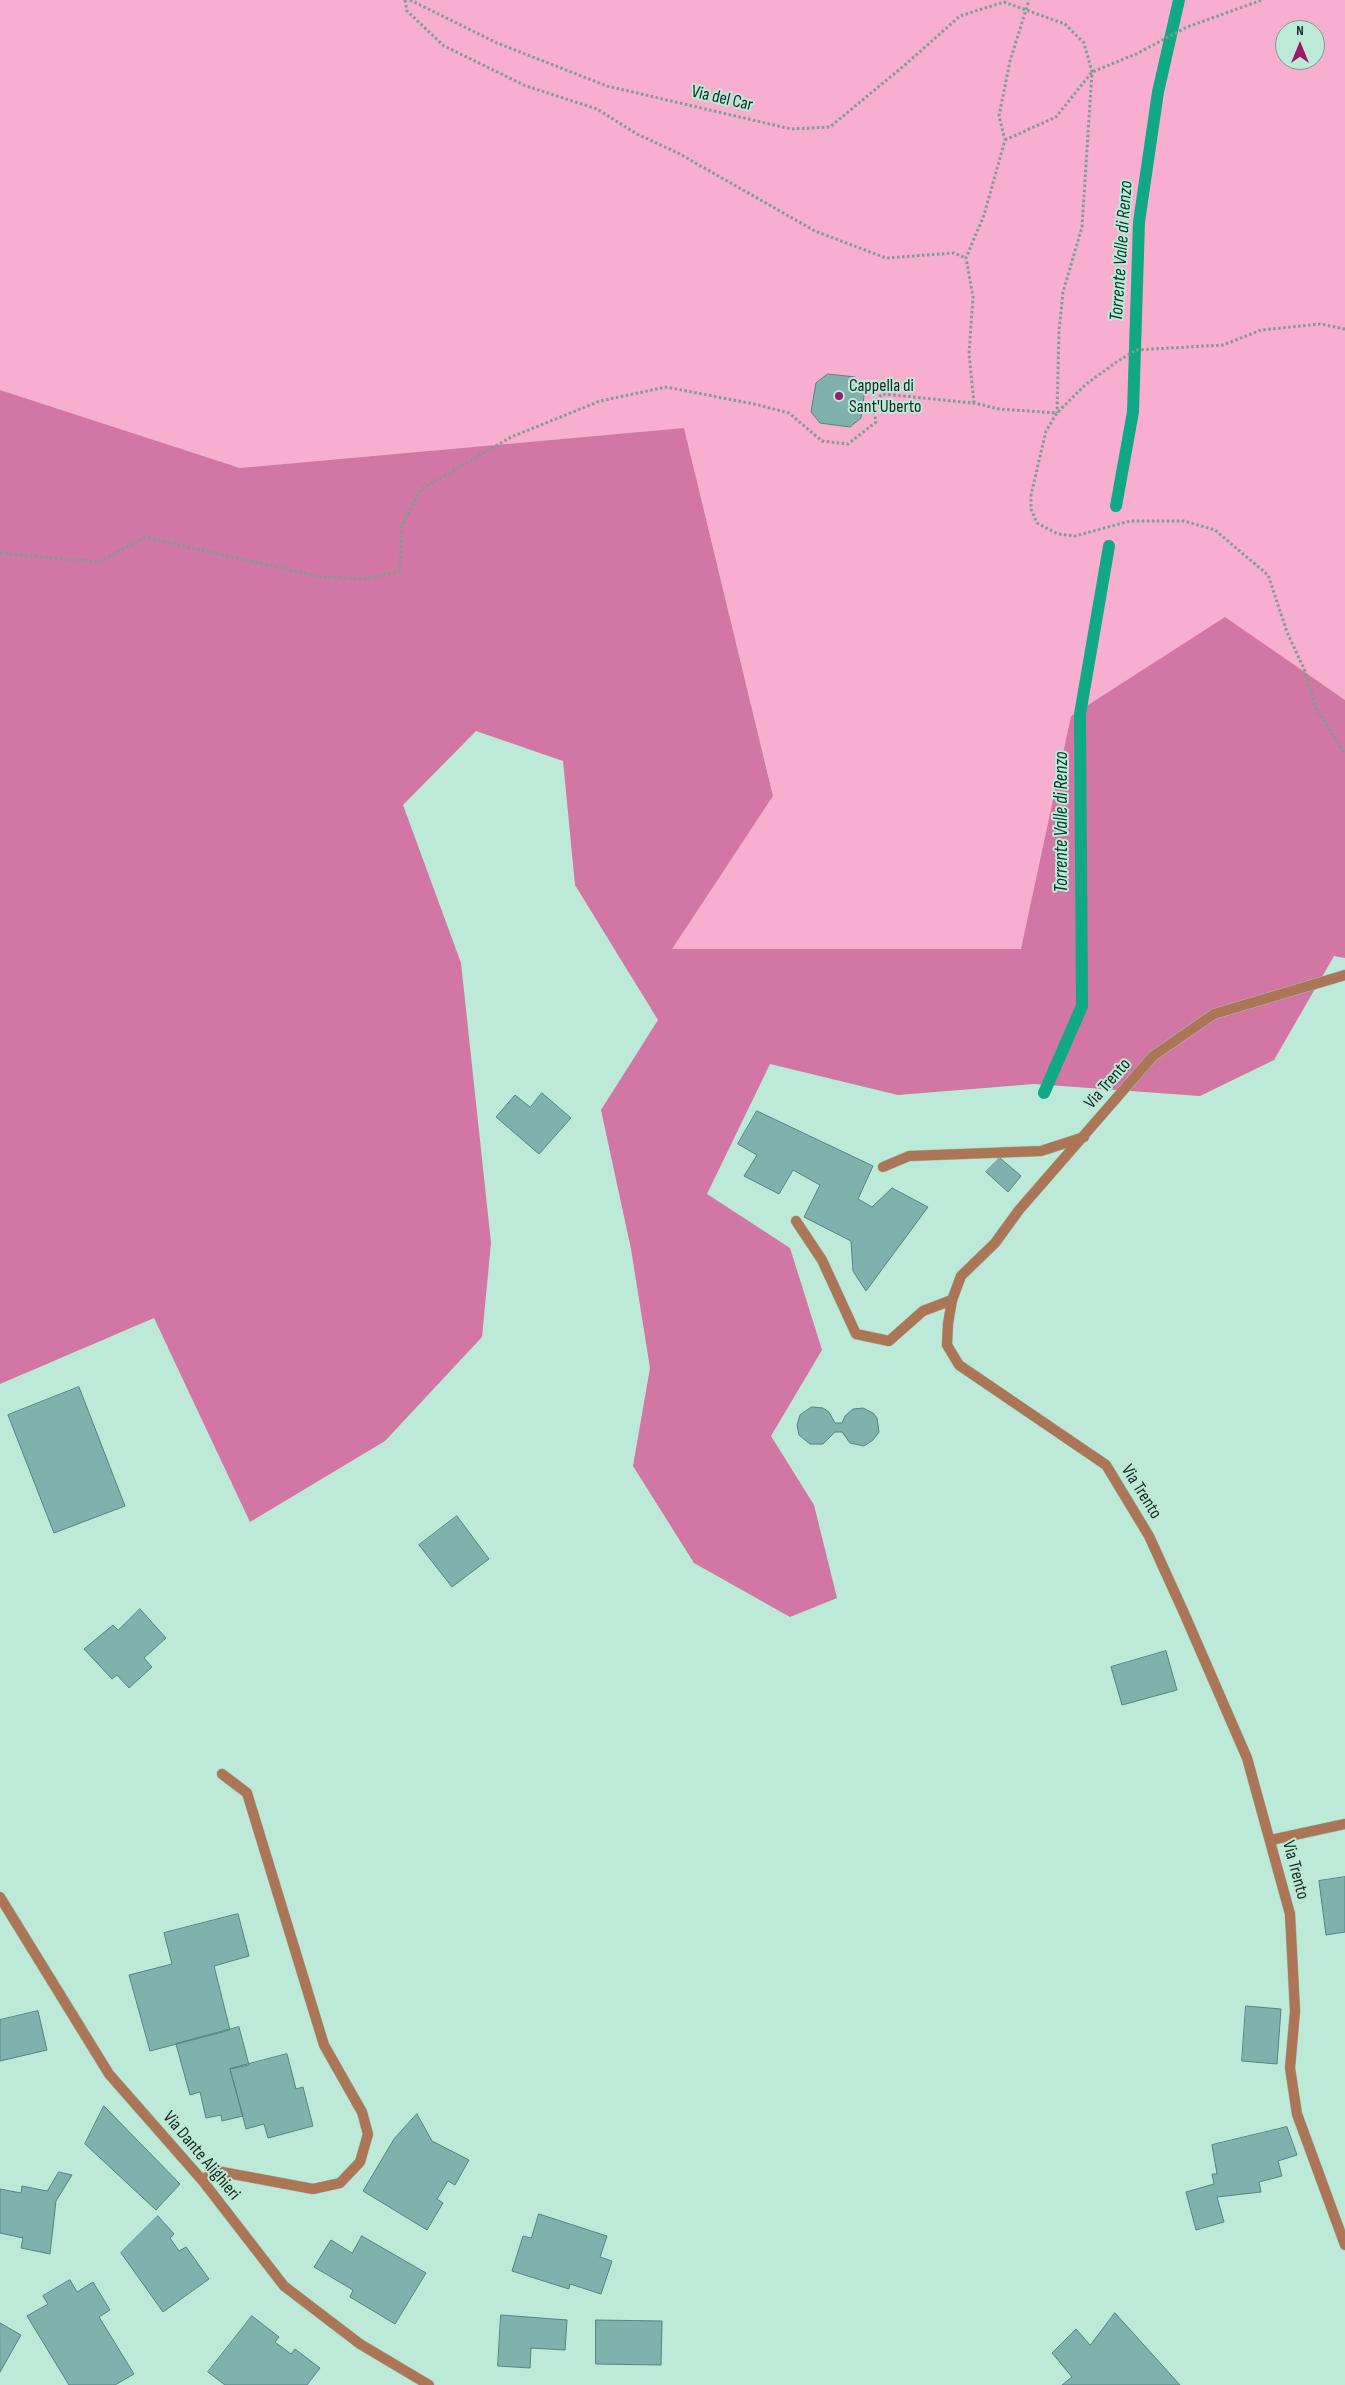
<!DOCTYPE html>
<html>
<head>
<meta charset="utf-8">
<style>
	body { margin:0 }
	#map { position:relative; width:1345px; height:2385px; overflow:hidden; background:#bce9d8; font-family:"Sofia Sans Condensed",sans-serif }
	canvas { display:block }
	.north { position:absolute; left:1275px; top:20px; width:50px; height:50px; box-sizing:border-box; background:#bce9d8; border:1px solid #7a9d90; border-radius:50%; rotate:0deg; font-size:14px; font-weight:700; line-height:20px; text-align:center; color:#182a24 }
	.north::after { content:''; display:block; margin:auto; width:18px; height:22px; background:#9e1868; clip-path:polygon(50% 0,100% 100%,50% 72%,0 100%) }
</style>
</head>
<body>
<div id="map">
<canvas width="1345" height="2385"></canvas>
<div class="north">N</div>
</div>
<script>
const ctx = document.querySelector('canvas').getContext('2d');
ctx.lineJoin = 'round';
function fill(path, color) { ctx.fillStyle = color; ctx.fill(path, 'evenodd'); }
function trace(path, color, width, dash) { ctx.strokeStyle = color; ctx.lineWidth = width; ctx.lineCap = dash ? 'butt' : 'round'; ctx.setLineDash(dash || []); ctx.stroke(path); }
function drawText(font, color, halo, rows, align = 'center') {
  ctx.font = font + ' "Sofia Sans Condensed",sans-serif'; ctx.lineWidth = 4; ctx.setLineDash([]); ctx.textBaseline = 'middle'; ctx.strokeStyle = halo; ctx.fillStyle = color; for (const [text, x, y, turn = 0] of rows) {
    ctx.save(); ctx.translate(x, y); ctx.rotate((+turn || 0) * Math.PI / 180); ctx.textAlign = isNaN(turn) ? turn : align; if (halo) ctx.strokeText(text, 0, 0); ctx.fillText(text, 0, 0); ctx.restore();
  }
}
fill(new Path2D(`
	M0 0H1345V700L1225 618 1071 716 1022 949H671L773 796 684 428 240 468 0 390ZM1285 30H1315V60H1285Z`), '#f7aecf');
fill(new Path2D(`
	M0 390 240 468 684 428 773 796 672 949H1021L1071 716 1225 617 1345 700V958L1334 956 1274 1060 1200 1096 1034 1084 898 1095 770 1064 707 1194 790 1248 822 1350 771 1436 814 1505 837 1598 790 1617 694 1563 633 1466 650 1368 631 1249 601 1110 658 1020 575 885 563 761 476 731 403 805 461 963 491 1243 482 1337 385 1441 250 1522 154 1318 0 1384Z`), '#d276a3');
trace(new Path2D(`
	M1116 506 1133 412 1139 222 1158 92 1179 0
	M1044 1093 1082 1006 1080 714 1109 546`), '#10a885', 12);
const building = new Path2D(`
	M828 374 855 377 865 389 861 418 850 427 820 423 811 412 816 383Z
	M542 1093 571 1118 539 1154 496 1117 515 1095 530 1107Z
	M757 1111 873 1166 858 1199 872 1207 892 1188 928 1207 866 1291 853 1271 851 1241 804 1217 820 1185 793 1170 779 1194 744 1176 757 1155 738 1144Z
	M1000 1158 1021 1176 1008 1192 986 1172Z
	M79 1387 125 1506 54 1533 8 1415Z
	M812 1407 823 1408 829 1412 835 1423H842L845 1416 853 1409 863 1408 873 1413 877 1418 879 1432 873 1440 864 1446 850 1443 842 1432H835L823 1444H810L799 1435 797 1425 800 1415Z
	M457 1516 489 1559 452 1587 419 1545Z
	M140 1609 166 1638 144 1658 152 1667 129 1688 117 1675 112 1679 84 1649 113 1625 118 1630Z
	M1166 1651 1177 1690 1122 1705 1111 1667Z
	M1345 1877V1932L1326 1935 1319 1881Z
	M238 1914 249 1956 214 1966 230 2030 150 2051 129 1975 172 1964 164 1933Z
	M1246 2006 1281 2009 1277 2064 1242 2061Z
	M38 2011 47 2050 0 2061V2020Z
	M239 2027 249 2065 230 2069 243 2116 222 2121 221 2115 206 2118 200 2092 190 2095 176 2044Z
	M287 2054 296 2089 303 2087 313 2126 268 2138 264 2124 246 2129 230 2069Z
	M104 2106 180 2184 156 2210 85 2144Z
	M417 2114 432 2141 469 2160 455 2185 448 2181 437 2199 443 2203 427 2230 363 2191 394 2139Z
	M1287 2127 1297 2155 1278 2161 1282 2176 1259 2182 1261 2192 1217 2197 1224 2222 1196 2230 1186 2192 1214 2184 1212 2174H1217L1212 2145Z
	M59 2172 72 2175 56 2201 50 2254 21 2248 23 2238 0 2233V2189L21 2193 22 2186 47 2191Z
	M539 2214 607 2236 600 2257 612 2261 601 2294 570 2284 569 2289 512 2271 523 2236 531 2238Z
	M158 2216 174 2234 170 2238 179 2251 186 2247 209 2279 163 2312 121 2253Z
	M362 2236 426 2273 395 2324 350 2297 353 2290 314 2267 331 2240 352 2253Z
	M70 2280 77 2292 93 2282 110 2310 99 2317 134 2374 115 2385H69L27 2316 48 2304 43 2296Z
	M1115 2313 1180 2385H1062L1072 2377 1052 2353 1076 2329 1090 2345Z
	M501 2315 567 2320 565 2350 531 2348 530 2368 498 2366Z
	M252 2316 279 2337 275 2342 291 2354 295 2349 320 2368 307 2385H225L208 2372Z
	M596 2320 662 2321 661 2365 596 2364Z
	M0 2323 21 2335 0 2372Z`);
fill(building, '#80b1ad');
trace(building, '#548480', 1);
const lane = new Path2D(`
	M883 1167 909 1156 1041 1151 1084 1137
	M796 1221 822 1260 856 1334 889 1341 923 1311 952 1300
	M1271 1840 1345 1824
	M202 2180 217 2171 313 2189 340 2183 360 2162 368 2134 362 2112 324 2045 247 1793 222 1774`);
const street = new Path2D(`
	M1345 975 1214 1014 1153 1056 1019 1210 995 1243 961 1276 952 1300 948 1324 947 1345 959 1365 1106 1465 1149 1536 1184 1613 1247 1758 1290 1914 1295 2011 1290 2068 1297 2114 1345 2245
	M0 1897 109 2074 202 2180 284 2286 360 2344 429 2385`);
trace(lane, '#9bc3b4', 11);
trace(street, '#9bc3b4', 11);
trace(new Path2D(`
	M405 0 407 11 444 46 526 86 597 109 637 134 678 153 815 231 886 258 954 253 966 258
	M410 0 497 43 607 86 791 129 830 127 906 64 960 16 1004 2 1065 24 1084 43 1092 72 1082 227 1063 292 1059 330 1057 413
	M1005 140 1056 117 1092 72 1136 54 1187 27 1262 0
	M1345 329 1320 324 1261 330 1223 345 1136 350 1115 363 1085 385 1057 413 1046 431 1031 495V509L1037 523 1058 534 1075 536 1130 521H1184L1215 530 1268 575 1287 632 1305 671 1316 708 1345 754
	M974 403 969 354 973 297 966 258 984 215 1005 140 999 116 1010 61 1029 0
	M0 553 98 562 145 537 320 577 365 579 400 571 402 526 420 490 511 437 600 401 666 387 754 404 789 413 822 441 848 444 876 422 873 404 882 394 974 403 999 409 1057 413`), '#7c9e92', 3, [2.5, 2.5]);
trace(lane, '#ac7555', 10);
trace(street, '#ac7555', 10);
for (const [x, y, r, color] of [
	[839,396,5,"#9e1868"]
]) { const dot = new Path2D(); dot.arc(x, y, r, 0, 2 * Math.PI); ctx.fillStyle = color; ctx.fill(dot); trace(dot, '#bce9d8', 2); }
drawText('18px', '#182a24', '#bce9d8', [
	["Via del Car",722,99,13],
	["Via Trento",1108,1084,-49],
	["Via Trento",1141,1492,58],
	["Via Trento",1295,1870,75],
	["Via Dante Alighieri",201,2156,50]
]);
drawText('18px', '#182a24', '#bce9d8', [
	["Cappella di",849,386],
	["Sant'Uberto",849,407]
], 'left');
drawText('italic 19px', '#003a2b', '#bce9d8', [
	["Torrente Valle di Renzo",1122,251,-86],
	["Torrente Valle di Renzo",1062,822,-90]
]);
</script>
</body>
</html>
